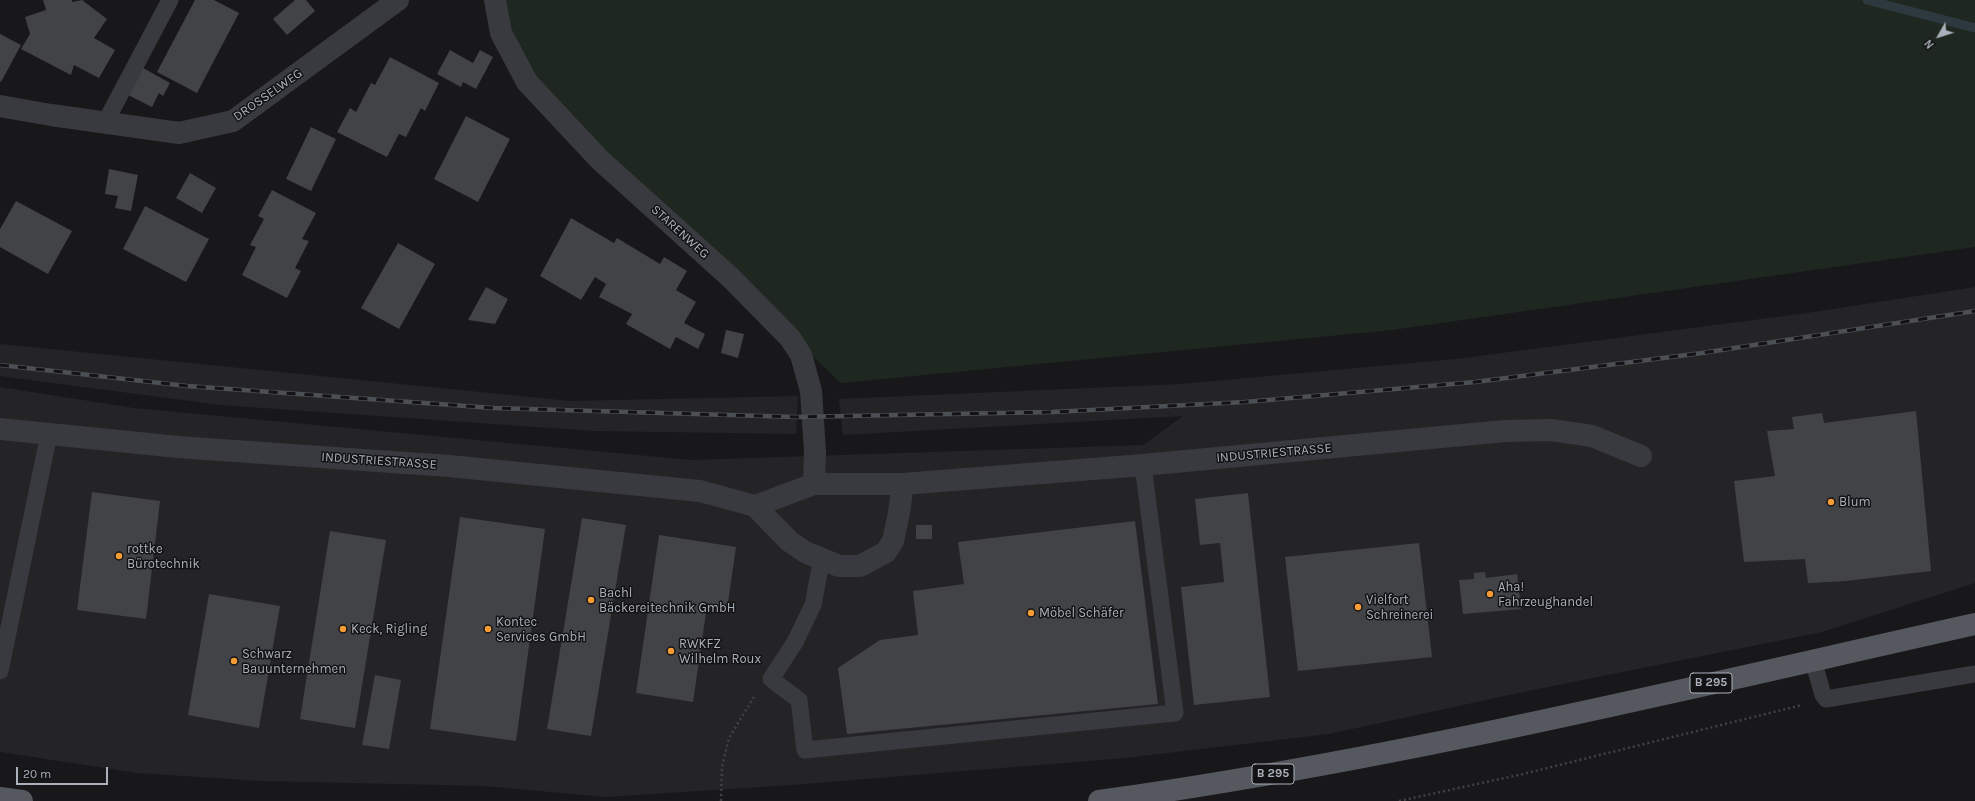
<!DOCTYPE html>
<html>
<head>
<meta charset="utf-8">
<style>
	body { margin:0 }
	#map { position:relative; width:1975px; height:801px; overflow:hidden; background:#18181a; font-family:Karla,sans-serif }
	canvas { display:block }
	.north { position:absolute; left:1919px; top:16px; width:40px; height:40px; -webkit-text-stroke:3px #131315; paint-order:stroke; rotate:231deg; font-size:11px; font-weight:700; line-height:16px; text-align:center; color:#aab1ba }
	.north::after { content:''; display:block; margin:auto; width:14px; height:18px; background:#aab1ba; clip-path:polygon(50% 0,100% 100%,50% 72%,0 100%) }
	.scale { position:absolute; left:16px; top:767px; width:92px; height:18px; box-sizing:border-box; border:2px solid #aab1ba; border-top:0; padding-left:5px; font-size:12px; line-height:14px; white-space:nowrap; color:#aab1ba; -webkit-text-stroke:3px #131315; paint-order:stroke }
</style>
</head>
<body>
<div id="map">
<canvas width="1975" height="801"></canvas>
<div class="north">N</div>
<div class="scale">20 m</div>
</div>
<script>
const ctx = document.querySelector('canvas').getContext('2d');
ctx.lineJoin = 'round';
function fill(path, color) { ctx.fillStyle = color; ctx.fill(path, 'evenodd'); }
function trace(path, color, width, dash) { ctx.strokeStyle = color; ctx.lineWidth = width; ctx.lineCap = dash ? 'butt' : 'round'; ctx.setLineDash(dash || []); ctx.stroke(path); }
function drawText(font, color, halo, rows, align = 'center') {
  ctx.font = font + ' Karla,sans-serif'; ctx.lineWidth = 3; ctx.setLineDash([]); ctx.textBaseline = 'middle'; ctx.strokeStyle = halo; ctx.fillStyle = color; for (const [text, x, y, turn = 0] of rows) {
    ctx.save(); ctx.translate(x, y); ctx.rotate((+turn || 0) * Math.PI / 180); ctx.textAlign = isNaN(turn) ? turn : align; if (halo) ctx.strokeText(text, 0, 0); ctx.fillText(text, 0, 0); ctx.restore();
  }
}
fill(new Path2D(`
	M1975 287V583L1822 632 1528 691 1329 734 1125 758 792 785 606 797 484 786 261 781 137 773 0 752V387L134 408 691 460 1143 445 1183 416 843 435 839 399 1180 384 1456 359 1807 313Z
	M0 344 570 401 798 396 796 434 594 431 220 405 0 376Z`), '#242427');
fill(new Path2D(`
	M492 0H1975V247L1392 330 841 383 525 83Z`), '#1f2820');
trace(new Path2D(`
	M1867 0 1975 28`), '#2d393e', 9);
fill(new Path2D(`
	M43 0H72V2L82 0 107 19 94 38 115 50 99 78 74 65 71 75 21 49 30 34 25 17 46 10Z
	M195 0H214L239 13 197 93 157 72Z
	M295 0H306L315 11 287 35 273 19Z
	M0 34 21 45 1 82 0 81Z
	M450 50 473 63 480 50 493 57 476 89 463 82 461 87 437 74Z
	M390 57 439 83 425 111 421 108 406 137 399 134 387 157 337 132 350 108 356 112 371 83 375 85Z
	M143 68 170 83 163 96 159 93 152 107 124 93Z
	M466 116 510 139 478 202 434 179Z
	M311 127 336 139 311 191 286 179Z
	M109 169 138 175 131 211 115 208 118 196 105 194Z
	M190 173 216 188 202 213 176 198Z
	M272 190 316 213 302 239 309 241 295 268 301 271 287 298 242 275 256 247 250 245 264 219 258 216Z
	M16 201 72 231 48 274 0 247V229Z
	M145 206 209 239 186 282 123 249Z
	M571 218 614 243 617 238 660 264 664 257 687 271 676 290 696 302 684 323 705 334 698 349 676 337 670 349 626 324 632 314 599 297 606 284 595 277 581 300 540 276Z
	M398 243 435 264 399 329 361 308Z
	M486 287 508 299 495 324 468 320Z
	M726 330 744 334 738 358 721 353Z
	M1916 411 1931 571 1846 581 1808 583 1805 559 1744 562 1734 481 1775 476 1767 431 1794 429 1792 417 1822 413 1824 423Z
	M92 492 160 501 146 619 77 610Z
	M1248 493 1270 697 1194 705 1181 587 1224 582 1220 543 1200 545 1195 499Z
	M460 517 545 529 516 741 430 729Z
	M582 518 626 525 591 736 547 729Z
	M1135 521 1158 704 847 734 838 668 880 640 918 635 913 591 964 584 958 542Z
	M916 525H932V539H916Z
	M330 531 386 540 355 728 300 719Z
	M659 535 736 547 727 609 707 606 693 702 636 693Z
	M1419 543 1432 657 1298 671 1285 557Z
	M1485 572 1486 578 1517 574 1521 609 1463 614 1459 580 1474 579V573Z
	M209 594 280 606 259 728 188 715Z
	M375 675 401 680 389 749 362 745Z`), '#424347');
trace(new Path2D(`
	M721 801 722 767 729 738 754 697
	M1399 801 1523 774 1802 705`), '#3f4246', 2.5, [2, 3]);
trace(new Path2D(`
	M105 123 170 0
	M822 558 813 605 795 642 771 679 799 700 805 750 1175 713 1143 465
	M1813 660 1823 695 1826 699 1975 674
	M0 671 49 434`), '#393a3f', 17);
trace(new Path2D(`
	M495 0 501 33 527 82 599 159 731 278 790 338 801 355 811 391 815 452 814 484
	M0 106 51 115 179 133 233 121 398 0
	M0 429 178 447 449 466 700 491 755 506 789 541 805 552 839 566H860L886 552 893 541 899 513 903 484
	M755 506 814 484H903L1143 465 1505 431 1551 430 1592 436 1641 456`), '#393a3f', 22);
trace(new Path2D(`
	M0 798 22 801
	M1099 801C1395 760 1684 689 1975 624`), '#55585e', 22);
const rail = new Path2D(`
	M0 365 187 386 494 408 796 417 1053 412 1245 402 1475 382 1702 353 1975 311`);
trace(rail, '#4c4f54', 4.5);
trace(rail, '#131315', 3, [9]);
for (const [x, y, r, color] of [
	[1831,502,4,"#f69c34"],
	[119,556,4,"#f69c34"],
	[1490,594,4,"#f69c34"],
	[591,600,4,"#f69c34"],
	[1358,607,4,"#f69c34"],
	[1031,613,4,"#f69c34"],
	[343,629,4,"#f69c34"],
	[488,629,4,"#f69c34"],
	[671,651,4,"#f69c34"],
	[234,661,4,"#f69c34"]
]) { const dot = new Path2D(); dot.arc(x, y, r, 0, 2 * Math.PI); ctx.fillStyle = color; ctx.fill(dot); trace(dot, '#131315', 1.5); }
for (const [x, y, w] of [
	[1711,683,42],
	[1273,774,42]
]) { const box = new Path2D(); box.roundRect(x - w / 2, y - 10, w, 20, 3); ctx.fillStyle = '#131315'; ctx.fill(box); trace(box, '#aab1ba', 1); }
drawText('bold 12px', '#aab1ba', null, [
	["B 295",1711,683],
	["B 295",1273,774]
]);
drawText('13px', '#aab1ba', '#131315', [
	["DROSSELWEG",268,95,-35],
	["STARENWEG",680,232,42],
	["INDUSTRIESTRASSE",1274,453,-5],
	["INDUSTRIESTRASSE",379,461,4]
]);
drawText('13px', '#aab1ba', '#131315', [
	["Blum",1839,502],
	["rottke",127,549],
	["Bürotechnik",127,564],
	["Aha!",1498,587],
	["Fahrzeughandel",1498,602],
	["Bachl",599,593],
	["Bäckereitechnik GmbH",599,608],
	["Vielfort",1366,600],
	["Schreinerei",1366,615],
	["Möbel Schäfer",1039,613],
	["Kontec",496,622],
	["Services GmbH",496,637],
	["Keck, Rigling",351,629],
	["RWKFZ",679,644],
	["Wilhelm Roux",679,659],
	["Schwarz",242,654],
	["Bauunternehmen",242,669]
], 'left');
</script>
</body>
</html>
